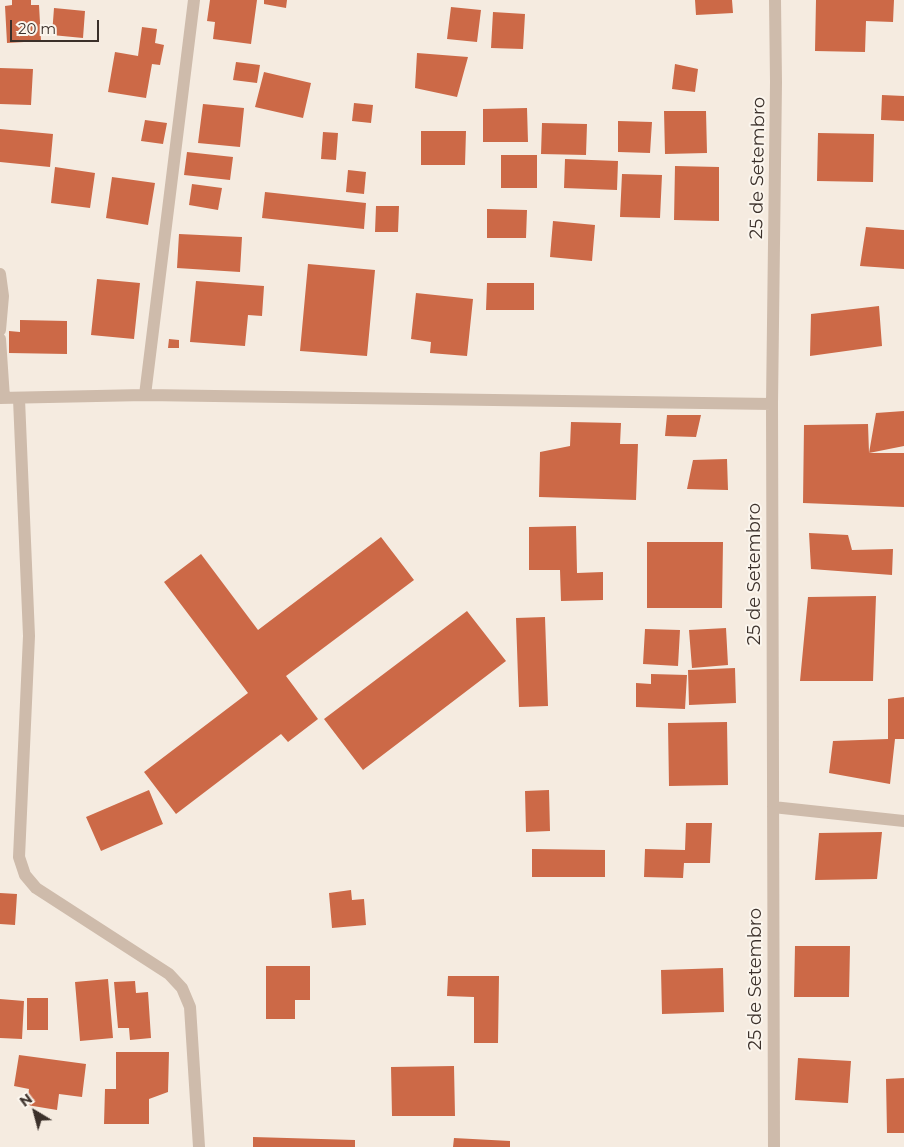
<!DOCTYPE html>
<html>
<head>
<meta charset="utf-8">
<style>
	body { margin:0 }
	#map { position:relative; width:904px; height:1147px; overflow:hidden; background:#f5ebe0; font-family:Montserrat,sans-serif }
	canvas { display:block }
	.north { position:absolute; left:10px; top:1087px; width:50px; height:50px; -webkit-text-stroke:4px #fbf5ed; paint-order:stroke; rotate:323deg; font-size:14px; font-weight:700; line-height:20px; text-align:center; color:#3b302a }
	.north::after { content:''; display:block; margin:auto; width:18px; height:22px; background:#3b302a; clip-path:polygon(50% 0,100% 100%,50% 72%,0 100%) }
	.scale { position:absolute; left:10px; top:20px; width:89px; height:22px; box-sizing:border-box; border:2px solid #3b302a; border-top:0; padding-left:6px; font-size:15px; line-height:18px; white-space:nowrap; color:#3b302a; -webkit-text-stroke:4px #fbf5ed; paint-order:stroke }
</style>
</head>
<body>
<div id="map">
<canvas width="904" height="1147"></canvas>
<div class="north">N</div>
<div class="scale">20 m</div>
</div>
<script>
const ctx = document.querySelector('canvas').getContext('2d');
ctx.lineJoin = 'round';
function fill(path, color) { ctx.fillStyle = color; ctx.fill(path, 'evenodd'); }
function trace(path, color, width, dash) { ctx.strokeStyle = color; ctx.lineWidth = width; ctx.lineCap = dash ? 'butt' : 'round'; ctx.setLineDash(dash || []); ctx.stroke(path); }
function drawText(font, color, halo, rows, align = 'center') {
  ctx.font = font + ' Montserrat,sans-serif'; ctx.lineWidth = 4; ctx.setLineDash([]); ctx.textBaseline = 'middle'; ctx.strokeStyle = halo; ctx.fillStyle = color; for (const [text, x, y, turn = 0] of rows) {
    ctx.save(); ctx.translate(x, y); ctx.rotate((+turn || 0) * Math.PI / 180); ctx.textAlign = isNaN(turn) ? turn : align; if (halo) ctx.strokeText(text, 0, 0); ctx.fillText(text, 0, 0); ctx.restore();
  }
}
fill(new Path2D(`
	M12 0H31V5H39L41 41 7 43 5 6 12 5Z
	M210 0H257L251 44 213 39 215 22 207 21Z
	M264 0H287L286 8 264 4Z
	M695 0H732L733 13 696 15Z
	M816 0H894L893 22 866 21 865 52 815 51Z
	M451 7 481 10 477 42 447 39Z
	M54 8 85 11 83 38 52 35Z
	M493 12 525 14 523 49 491 48Z
	M142 27 157 29 155 43 164 45 160 65 152 64 146 98 108 92 115 52 138 56Z
	M417 53 468 57 457 97 415 88Z
	M236 62 260 65 257 83 233 80Z
	M675 64 698 69 695 92 672 89Z
	M0 68 33 69 31 105 0 104Z
	M264 72 311 83 303 118 255 107Z
	M882 95 904 96V121L881 120Z
	M354 103 373 105 371 123 352 121Z
	M203 104 244 108 240 147 198 143Z
	M527 108 528 142H483V109Z
	M664 111H706L707 153 665 154Z
	M145 120 167 123 163 144 141 141Z
	M618 121 652 122 650 153 618 152Z
	M542 123 587 124 586 155 541 154Z
	M0 129 53 134 50 167 0 162Z
	M421 131H466L465 165H421Z
	M323 132 338 133 336 160 321 159Z
	M818 133 874 134 873 182 817 181Z
	M187 152 233 157 230 180 184 175Z
	M501 155H537V188H501Z
	M565 159 618 161 617 190 564 188Z
	M675 166 719 167V221L674 220Z
	M55 167 95 173 90 208 51 203Z
	M348 170 366 172 364 194 346 192Z
	M622 174 662 175 660 218 620 217Z
	M112 177 155 183 148 225 106 218Z
	M192 184 222 188 218 210 189 205Z
	M265 192 366 203 364 229 262 218Z
	M376 206H399L398 232H375Z
	M487 209 527 210 526 238H487Z
	M553 221 595 225 592 261 550 257Z
	M866 227 904 230V269L860 266Z
	M179 234 242 237 240 272 177 268Z
	M308 264 375 270 367 356 300 351Z
	M97 279 140 283 134 339 91 335Z
	M196 281 264 286 262 316 248 315 245 346 190 342Z
	M487 283H534V310H486Z
	M416 293 473 299 467 356 430 353 431 342 411 339Z
	M879 306 882 346 810 356 811 314Z
	M20 320 67 321V354L9 353V331L20 332Z
	M169 339 179 340V348H168Z
	M904 411V446L869 453 876 413Z
	M667 415H701L696 437 665 436Z
	M571 422 621 423 620 444H638L636 500 539 497 540 452 570 446Z
	M868 424 869 453H904V507L803 503 804 425Z
	M727 459 728 490 687 489 693 460Z
	M576 526 577 573 603 572V600L561 601 560 570H529V527Z
	M809 533 848 535 852 550 893 549 892 575 811 569Z
	M381 537 414 580 286 676 318 719 288 742 281 734 176 814 144 772 248 693 164 582 201 554 258 630Z
	M647 542H723L722 608H647Z
	M876 596 873 681H800L808 597Z
	M467 611 506 661 363 770 324 719Z
	M545 617 548 706 519 707 516 618Z
	M726 628 728 665 692 668 689 630Z
	M645 629 680 630 678 666 643 664Z
	M735 668 736 703 689 705 688 670Z
	M651 674 687 675 685 709 636 707V683L651 684Z
	M904 697V739H895L890 784 829 773 833 741 888 739V699Z
	M727 722 728 785 669 786 668 723Z
	M149 790 163 824 101 851 86 817Z
	M549 790 550 831 526 832 525 791Z
	M686 823H712L710 863H684L683 878 644 877 645 849 685 850Z
	M882 832 877 879 815 880 819 833Z
	M532 849 605 850V877H532Z
	M351 890 352 900 364 899 366 925 332 928 329 893Z
	M0 893 17 894 15 925 0 924Z
	M795 946H850L849 997H794Z
	M266 966H310V1000H295V1019H266Z
	M723 968 724 1012 662 1014 661 970Z
	M448 976H499L498 1043H474V997L447 996Z
	M108 979 113 1038 80 1041 75 982Z
	M135 981 136 993 148 992 151 1038 130 1040 129 1028H118L114 982Z
	M27 998H48V1030H27Z
	M0 999 24 1001 22 1039 0 1038Z
	M116 1052H169L168 1092 149 1099V1124H104L105 1089H116Z
	M19 1055 86 1064 82 1097 59 1094 57 1110 27 1105 29 1089 14 1086Z
	M798 1058 851 1061 848 1103 795 1100Z
	M454 1066 455 1116H392L391 1067Z
	M904 1078V1133H887L886 1079Z
	M253 1137 355 1140V1147H253Z
	M454 1138 510 1141V1147H453Z`), '#cc6947');
trace(new Path2D(`
	M0 274 3 296 0 330
	M0 339 4 398
	M145 395 194 0
	M0 398 145 395 772 404
	M19 399 29 636 19 857 25 875 36 888 169 974 182 988 190 1007 199 1147
	M773 807 904 821
	M774 1147 772 404 776 82 775 0`), '#cebbab', 12);
drawText('18px', '#3b302a', '#fbf5ed', [
	["25 de Setembro",758,168,-89],
	["25 de Setembro",755,574,-90],
	["25 de Setembro",756,979,-90]
]);
</script>
</body>
</html>
